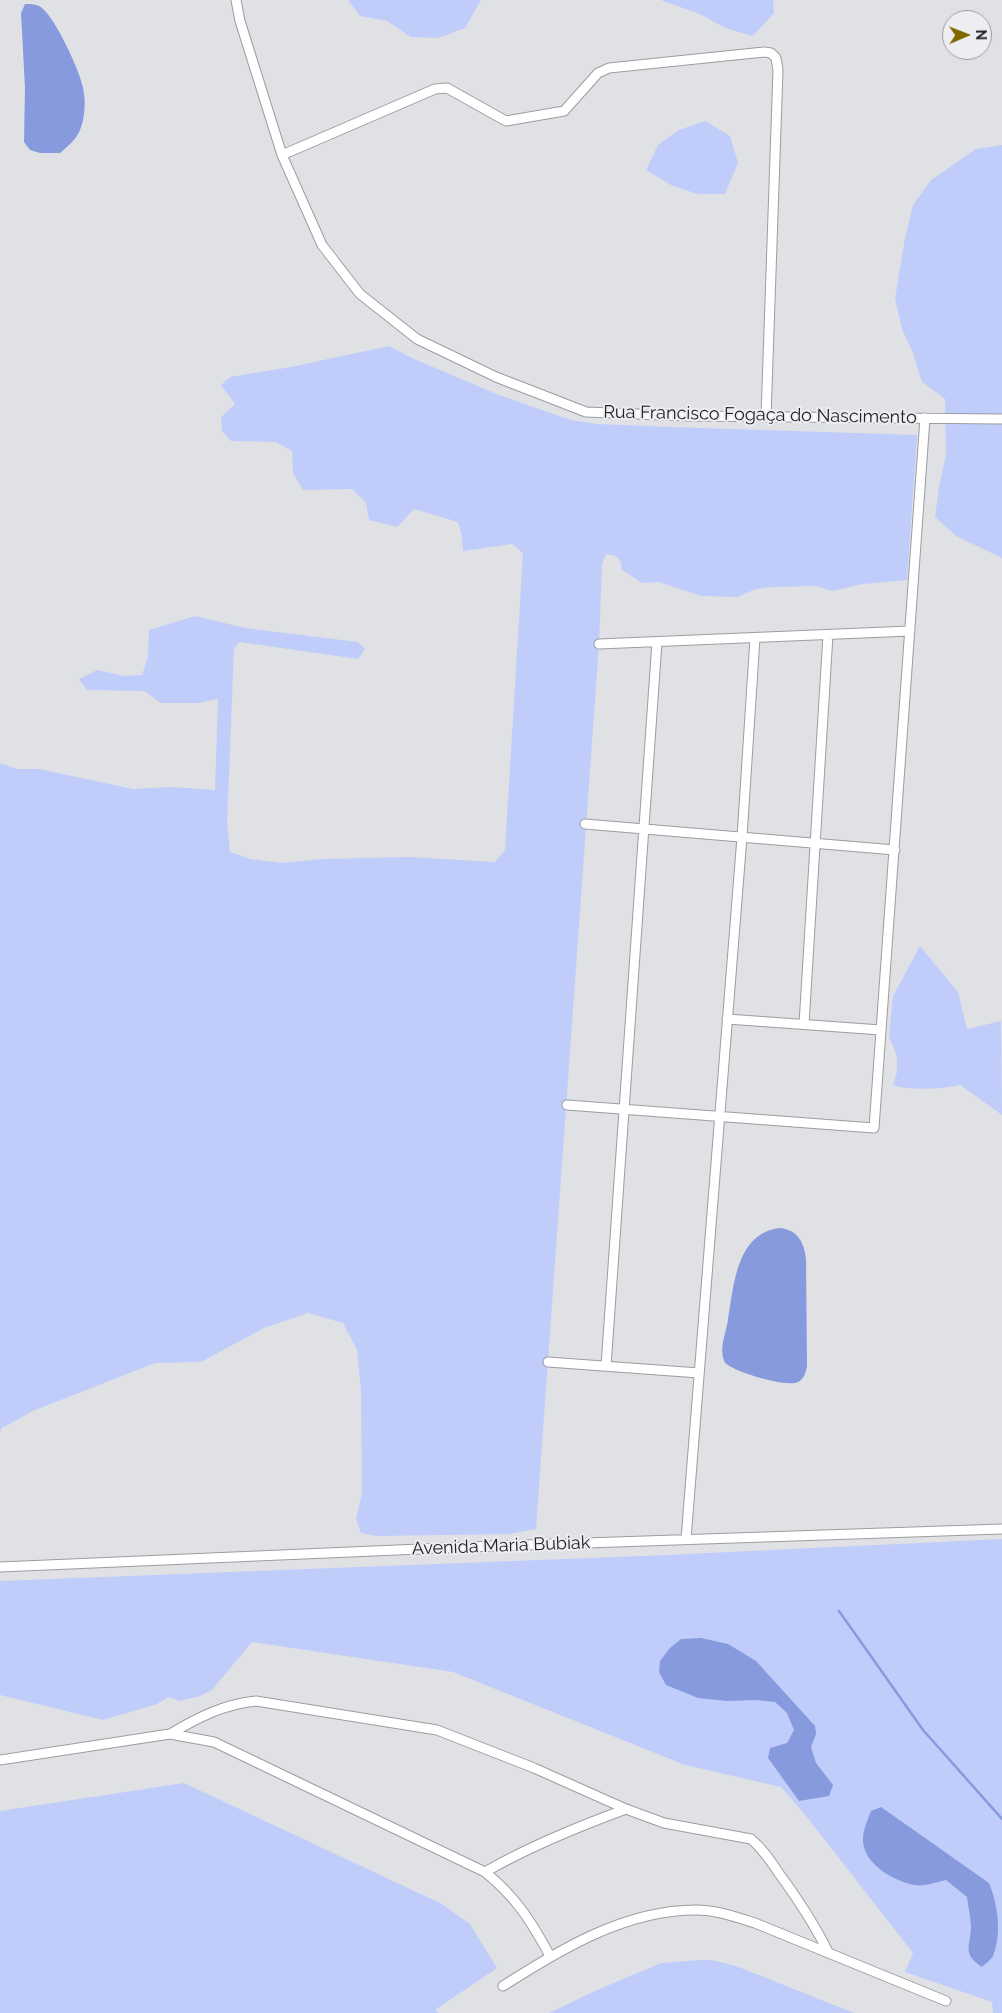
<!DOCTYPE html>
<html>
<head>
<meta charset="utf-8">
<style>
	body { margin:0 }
	#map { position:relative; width:1002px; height:2013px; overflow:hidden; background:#dfe1e5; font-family:Raleway,sans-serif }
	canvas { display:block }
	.north { position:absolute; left:942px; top:10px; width:50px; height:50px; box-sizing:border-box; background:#eceef2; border:1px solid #9c9da0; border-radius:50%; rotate:89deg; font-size:14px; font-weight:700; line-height:20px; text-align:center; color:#242426 }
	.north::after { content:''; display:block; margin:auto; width:18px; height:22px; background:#816700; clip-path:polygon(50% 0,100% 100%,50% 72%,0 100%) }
</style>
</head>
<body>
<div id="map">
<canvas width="1002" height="2013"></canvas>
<div class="north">N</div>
</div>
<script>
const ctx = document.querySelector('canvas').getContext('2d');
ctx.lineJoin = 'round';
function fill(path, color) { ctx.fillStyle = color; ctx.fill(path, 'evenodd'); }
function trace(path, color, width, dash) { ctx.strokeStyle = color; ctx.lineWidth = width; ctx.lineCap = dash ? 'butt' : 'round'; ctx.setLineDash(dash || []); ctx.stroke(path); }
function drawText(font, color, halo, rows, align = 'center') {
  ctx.font = font + ' Raleway,sans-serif'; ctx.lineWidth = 4; ctx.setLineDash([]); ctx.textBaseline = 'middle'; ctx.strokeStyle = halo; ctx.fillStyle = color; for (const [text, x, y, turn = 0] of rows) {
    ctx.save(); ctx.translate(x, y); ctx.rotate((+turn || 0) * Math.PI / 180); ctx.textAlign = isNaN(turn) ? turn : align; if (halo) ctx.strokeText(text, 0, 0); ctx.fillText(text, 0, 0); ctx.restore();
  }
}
fill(new Path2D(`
	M348 0H481L465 28 438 38 411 37 387 21 360 16Z
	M661 0H773L774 13 753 36 725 28 702 15Z
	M705 121 730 136 738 163 725 194H697L671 185 646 170 658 145 679 130Z
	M1002 145V558L956 536 935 517 939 487 946 455 945 399 922 382 913 353 902 329 895 299 905 238 913 205 931 180 976 149Z
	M389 346 412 358 499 395 571 420 597 424 671 427 917 435 907 580 863 584 832 591 816 586 773 587 756 589 737 597 701 596 659 582 642 583 622 570 621 563 616 556 606 554 602 564 599 644 536 1529 510 1534 376 1536 361 1533 356 1519 362 1493 361 1390 357 1350 343 1323 308 1313 264 1328 201 1362 155 1363 35 1410 2 1428 0 1432V763L17 769H39L133 789 171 787 215 790 218 699 198 703H161L144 691 87 690 79 679 97 670 124 676 142 675 148 657 149 630 195 616 245 628 358 642 365 649 358 659 240 642 234 648 227 824 230 852 250 859 282 863 322 859 410 857 495 862 505 850 523 553 512 544 463 551 462 536 458 522 414 509 397 527 369 520 366 503 352 489 303 490 293 473 292 451 276 442 231 441 222 431 221 417 235 404 221 385 230 377 291 367Z
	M920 946 958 992 967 1029 1001 1021 1002 1115 960 1085C941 1089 911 1091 893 1085L897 1072V1056L889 1037 893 996Z
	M1002 1539V2013H993L992 2002 905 1972 913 1953 806 1816 781 1787 685 1765 453 1672 252 1642 212 1690 200 1696 180 1701 168 1697 157 1704 103 1720 0 1695V1581L667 1555Z
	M184 1783 442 1904 470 1924 497 1968 435 2010 439 2013H0V1811Z
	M699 1960H712L736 1966 854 2013H549L595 1991 661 1963Z`), '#c0cdfa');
fill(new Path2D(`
	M25 4C32 4 38 4 43 9 56 20 80 71 83 88 86 101 85 117 80 130 76 140 68 146 60 153H40L30 150 24 142 25 88 21 13Z
	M780 1228C798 1230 804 1242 806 1259L807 1366C806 1372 804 1379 798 1382 788 1388 728 1371 724 1361 719 1348 726 1332 728 1320 734 1286 736 1233 780 1228Z
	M701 1638 728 1644 756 1661 815 1726 816 1734 811 1747 816 1763 833 1785 829 1796 799 1801 768 1758 770 1748 787 1743 794 1730 787 1713 775 1702 757 1700 727 1701 698 1698 666 1685 659 1672 660 1661 670 1648 681 1639Z
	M881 1807 989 1883C998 1905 1002 1933 993 1956 991 1960 985 1964 982 1967 962 1954 970 1947 971 1928 971 1918 968 1907 967 1897L946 1880C937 1882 924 1887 915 1885 895 1882 863 1864 863 1840 863 1830 867 1821 871 1811Z`), '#879ade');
trace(new Path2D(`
	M839 1611 923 1730 1002 1819`), '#879ade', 2.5);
const minor = new Path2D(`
	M236 0 240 21 282 155 322 245 360 294 417 339 496 377 586 412 687 416 1002 419
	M282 155 435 89 447 88 506 121 564 111 598 73 609 68 764 52 771 53 776 58 778 70 766 417
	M599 644 910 631
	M585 824 895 850
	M727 1019 881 1030
	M804 1024 828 635
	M567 1105 874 1128 925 418
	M548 1362 699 1373
	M606 1366 657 642
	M686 1539 742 837 755 638
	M0 1567 467 1547 1002 1529
	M170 1734C197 1718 224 1704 256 1701L437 1730 534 1768 626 1809 664 1823 751 1839C762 1848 770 1860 778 1872 797 1898 814 1923 828 1952
	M0 1760 170 1734 214 1742 485 1872C516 1897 531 1921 550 1956
	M485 1872C530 1846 577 1827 626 1809
	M503 1986C561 1949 625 1910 696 1910 716 1910 736 1917 755 1923L946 2001`);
trace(minor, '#9c9da1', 11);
trace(minor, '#fff', 9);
drawText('18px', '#242426', '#eceef2', [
	["Rua Francisco Fogaça do Nascimento",760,415,1],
	["Avenida Maria Bubiak",501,1546,-2]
]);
</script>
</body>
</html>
